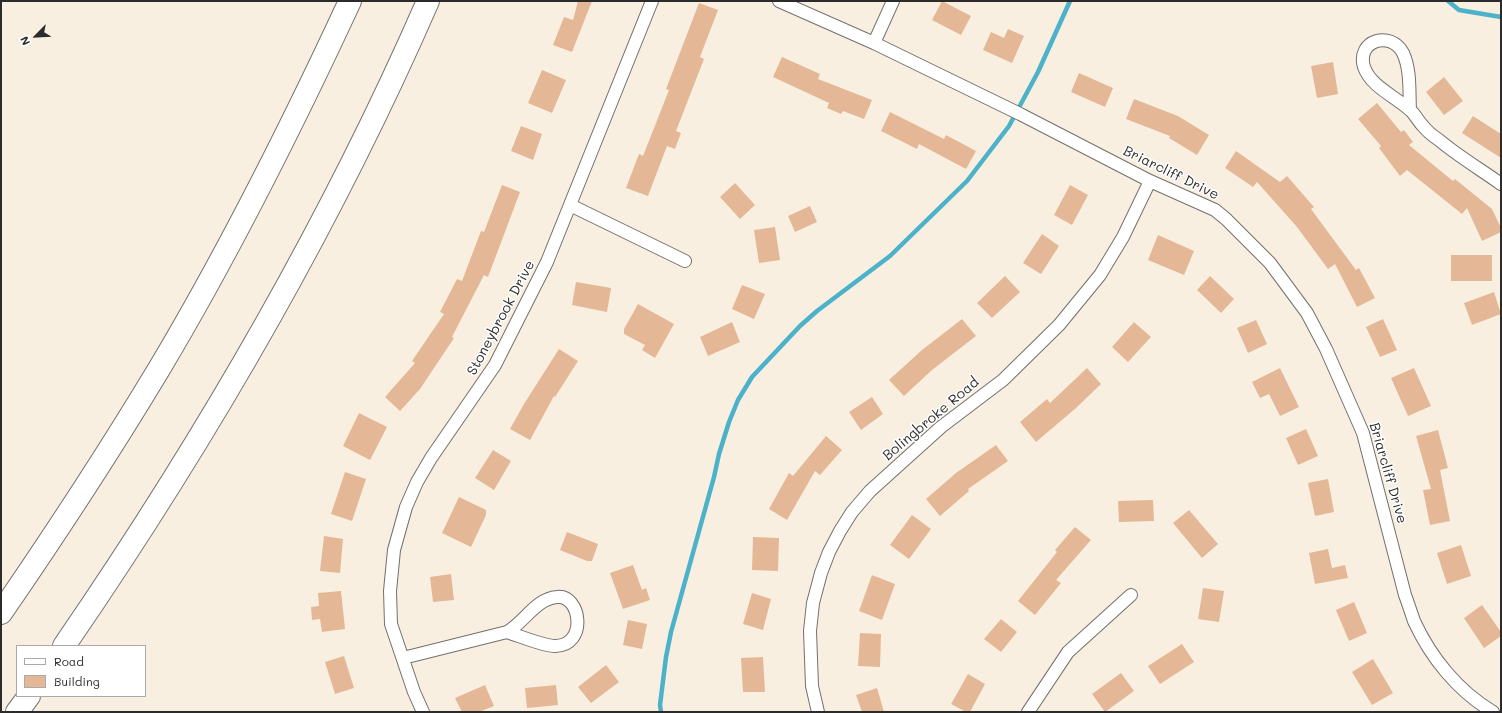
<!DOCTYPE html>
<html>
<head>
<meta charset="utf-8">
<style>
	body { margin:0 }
	#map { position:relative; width:1502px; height:713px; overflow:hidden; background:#f9efe1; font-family:Mali,sans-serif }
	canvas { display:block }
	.frame { position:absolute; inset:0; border:2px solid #2b2b2b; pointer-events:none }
	.legend { position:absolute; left:16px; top:645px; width:130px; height:52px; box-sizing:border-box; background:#fff; border:1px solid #aaa; margin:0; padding:5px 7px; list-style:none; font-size:12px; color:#2b2b2b }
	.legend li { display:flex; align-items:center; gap:8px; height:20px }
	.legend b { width:20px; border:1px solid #aaa }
	.north { position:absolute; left:16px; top:16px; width:40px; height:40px; -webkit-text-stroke:3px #fff; paint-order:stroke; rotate:246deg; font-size:11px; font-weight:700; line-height:16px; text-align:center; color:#2b2b2b }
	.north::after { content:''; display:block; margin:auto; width:14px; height:18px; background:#2b2b2b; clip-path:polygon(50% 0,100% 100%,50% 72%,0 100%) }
</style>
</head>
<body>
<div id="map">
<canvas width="1502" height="713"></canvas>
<div class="frame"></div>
<ul class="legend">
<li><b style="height:5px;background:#fff"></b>Road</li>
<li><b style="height:11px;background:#e4b896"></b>Building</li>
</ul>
<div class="north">N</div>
</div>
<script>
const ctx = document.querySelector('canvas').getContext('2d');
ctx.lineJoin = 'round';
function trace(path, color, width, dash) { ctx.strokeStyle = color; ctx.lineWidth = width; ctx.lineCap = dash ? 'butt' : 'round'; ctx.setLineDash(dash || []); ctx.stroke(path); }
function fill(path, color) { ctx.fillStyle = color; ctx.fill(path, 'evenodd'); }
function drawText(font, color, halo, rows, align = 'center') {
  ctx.font = font + ' Mali,sans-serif'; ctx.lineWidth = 3; ctx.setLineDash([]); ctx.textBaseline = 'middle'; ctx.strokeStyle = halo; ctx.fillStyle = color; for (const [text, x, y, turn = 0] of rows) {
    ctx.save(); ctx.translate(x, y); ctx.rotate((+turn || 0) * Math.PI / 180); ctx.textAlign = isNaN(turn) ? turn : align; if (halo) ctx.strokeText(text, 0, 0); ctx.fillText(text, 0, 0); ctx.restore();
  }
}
trace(new Path2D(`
	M1448 1 1459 10 1501 17
	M661 712 660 705 666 657 671 632 714 477 719 454 729 422 738 400 752 377 800 326 817 311 890 256 967 181 1009 126 1038 72 1070 1`), '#4bb2c9', 4.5);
fill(new Path2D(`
	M578 1H592L572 52 553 45 564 17 573 20Z
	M942 1 971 16 961 35 932 20Z
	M699 3 718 10 700 57 704 59 676 131 681 133 675 149 667 146 648 196 626 188 639 154 643 156 669 90 666 89Z
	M1008 29 1024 36 1012 63 983 50 991 32 1004 38Z
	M782 57 820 74 818 79 872 100 864 119 843 111 841 114 827 108 829 103 773 77Z
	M1333 62 1338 94 1317 98 1311 66Z
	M542 70 566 80 552 113 528 103Z
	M1079 73 1113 88 1105 107 1071 92Z
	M1444 77 1463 101 1444 115 1426 92Z
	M1134 99 1178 116 1209 135 1197 155 1169 138 1170 136 1126 119Z
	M1377 103 1401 132 1404 130 1413 142 1409 145 1453 181 1455 179 1492 209 1501 228V232L1482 241 1467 208 1462 214 1407 170 1400 176 1379 148 1381 146 1358 119Z
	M890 112 944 139 946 135 976 151 966 169 919 144 917 149 881 131Z
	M1473 116 1501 134V158L1462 133Z
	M521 126 542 134 533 160 511 151Z
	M1236 151 1280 182 1287 176 1314 207 1311 209 1356 270 1359 268 1375 298 1357 307 1335 264 1328 269 1297 227 1257 182 1253 187 1225 168Z
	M735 183 755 205 740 219 720 197Z
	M502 185 520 192 488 277 484 275 452 337 454 338 420 389 400 411 385 397 415 363 412 361 444 314 440 312 457 279 462 281 481 231 484 232Z
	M1070 185 1088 195 1072 225 1054 215Z
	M810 206 817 222 795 232 788 216Z
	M775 227 780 260 759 263 754 230Z
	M1042 234 1059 246 1041 274 1023 263Z
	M1158 235 1194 251 1184 275 1148 260Z
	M1451 255H1492V281H1451Z
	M1005 276 1020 292 992 318 977 303Z
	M1210 276 1234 299 1221 313 1197 290Z
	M576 282 611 288 607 312 572 305Z
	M742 285 765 294 754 319 732 309Z
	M1494 292 1501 314 1472 325 1464 303Z
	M638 304 674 324 655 358 642 350 645 345 624 334V329Z
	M962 319 976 336 932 370 904 396 889 380 922 350Z
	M1383 319 1397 350 1380 357 1366 327Z
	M1256 320 1267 344 1248 353 1237 328Z
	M732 322 740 342 708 356 700 337Z
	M1134 322 1151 337 1128 362 1112 347Z
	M559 349 578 361 555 397 554 396 530 440 510 429 524 404Z
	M1087 368 1101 384 1076 408 1036 442 1020 422 1047 399 1050 403Z
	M1280 368 1299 407 1280 416 1269 394 1260 398 1252 382Z
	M1414 368 1431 406 1408 416 1391 378Z
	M872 397 883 414 861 430 849 412Z
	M359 413 387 427 370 460 343 446Z
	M1306 429 1318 456 1298 465 1286 438Z
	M1438 430 1448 468 1440 470 1450 521 1430 525 1423 490 1431 489 1416 436Z
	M826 436 842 450 820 475 815 471 787 520 769 509 789 473 793 476Z
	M996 445 1008 461 968 489 969 491 940 516 926 499 956 473Z
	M493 450 511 461 494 490 475 478Z
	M345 472 366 479 352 521 331 514Z
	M1328 479 1334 512 1315 516 1308 483Z
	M459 497 486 510V515L471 547 442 533Z
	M1153 500 1154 521 1119 522 1118 501Z
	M1189 510 1218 544 1202 558 1173 523Z
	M912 515 931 529 909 559 890 545Z
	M1075 527 1091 540 1056 580 1061 583 1035 615 1018 601 1057 552 1055 550Z
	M567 532 598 544 592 561H587L560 550Z
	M324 536 343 539 340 573 320 571Z
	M753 537 779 538 778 571 752 570Z
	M1461 545 1471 576 1447 584 1437 553Z
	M1328 549 1332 568 1345 565 1348 578 1315 584 1309 553Z
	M633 565 642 590 646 588 650 600 623 609 610 573Z
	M451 574 454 600 433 602 430 577Z
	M872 575 895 584 882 620 859 611Z
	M1203 588 1224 591 1219 622 1198 619Z
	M341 591 345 629 322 632 320 619 312 620 311 607 319 606 318 593Z
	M752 593 771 599 763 630 743 624Z
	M1354 602 1367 633 1349 641 1336 610Z
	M1482 605 1501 632V636L1484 648 1464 618Z
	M1001 619 1017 632 1001 652 984 639Z
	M628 620 647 624 642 649 623 645Z
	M860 633 881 634 880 667 858 666Z
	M1182 644 1194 662 1160 684 1148 666Z
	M344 656 354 688 335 694 325 662Z
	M763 657 765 692H743L741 658Z
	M1373 659 1393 693 1372 705 1352 672Z
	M606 665 619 682 591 703 578 687Z
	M1121 673 1134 691 1105 712 1092 694Z
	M968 674 985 684 970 712H966L951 704Z
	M485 685 494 706 479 712H462L455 698Z
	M556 685 558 705 527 708 525 688Z
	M877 688 884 712H862L856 695Z`), '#e4b896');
const minor = new Path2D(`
	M779 1 874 43 1020 114 1150 181 1215 210 1226 219 1270 263 1307 313 1326 349 1363 433 1405 595C1408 603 1411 612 1414 621 1431 658 1458 691 1493 712
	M874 43 893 1
	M1410 110C1409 92 1411 70 1403 53 1391 30 1356 40 1364 67 1371 87 1395 96 1410 110 1415 114 1418 121 1423 126 1427 131 1433 136 1439 140 1458 156 1480 169 1501 184
	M570 205 685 261
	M403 658 507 632C525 622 535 599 557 597 581 594 588 646 555 646 543 646 520 636 507 632
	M423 712 414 692 391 624 390 591 394 550 406 507 417 482 431 458 495 365 547 262 652 1
	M818 712 812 686 810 631 813 603 821 573 829 552 840 531 852 512 870 491 941 427 1003 380 1059 325 1100 275 1123 237 1150 181
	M1028 712 1068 652 1131 595`);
const motorway = new Path2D(`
	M1 613C56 533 109 452 159 369 230 250 292 126 350 1
	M64 646C204 442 329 228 428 1
	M17 712 29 696`);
trace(minor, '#73706b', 14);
trace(motorway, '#73706b', 24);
trace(minor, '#fff', 12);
trace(motorway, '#fff', 22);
drawText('14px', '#2b2b2b', '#fff', [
	["Briarcliff Drive",1171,173,26],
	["Stoneybrook Drive",501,318,-62],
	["Bolingbroke Road",931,419,-40],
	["Briarcliff Drive",1388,473,74]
]);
</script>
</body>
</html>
